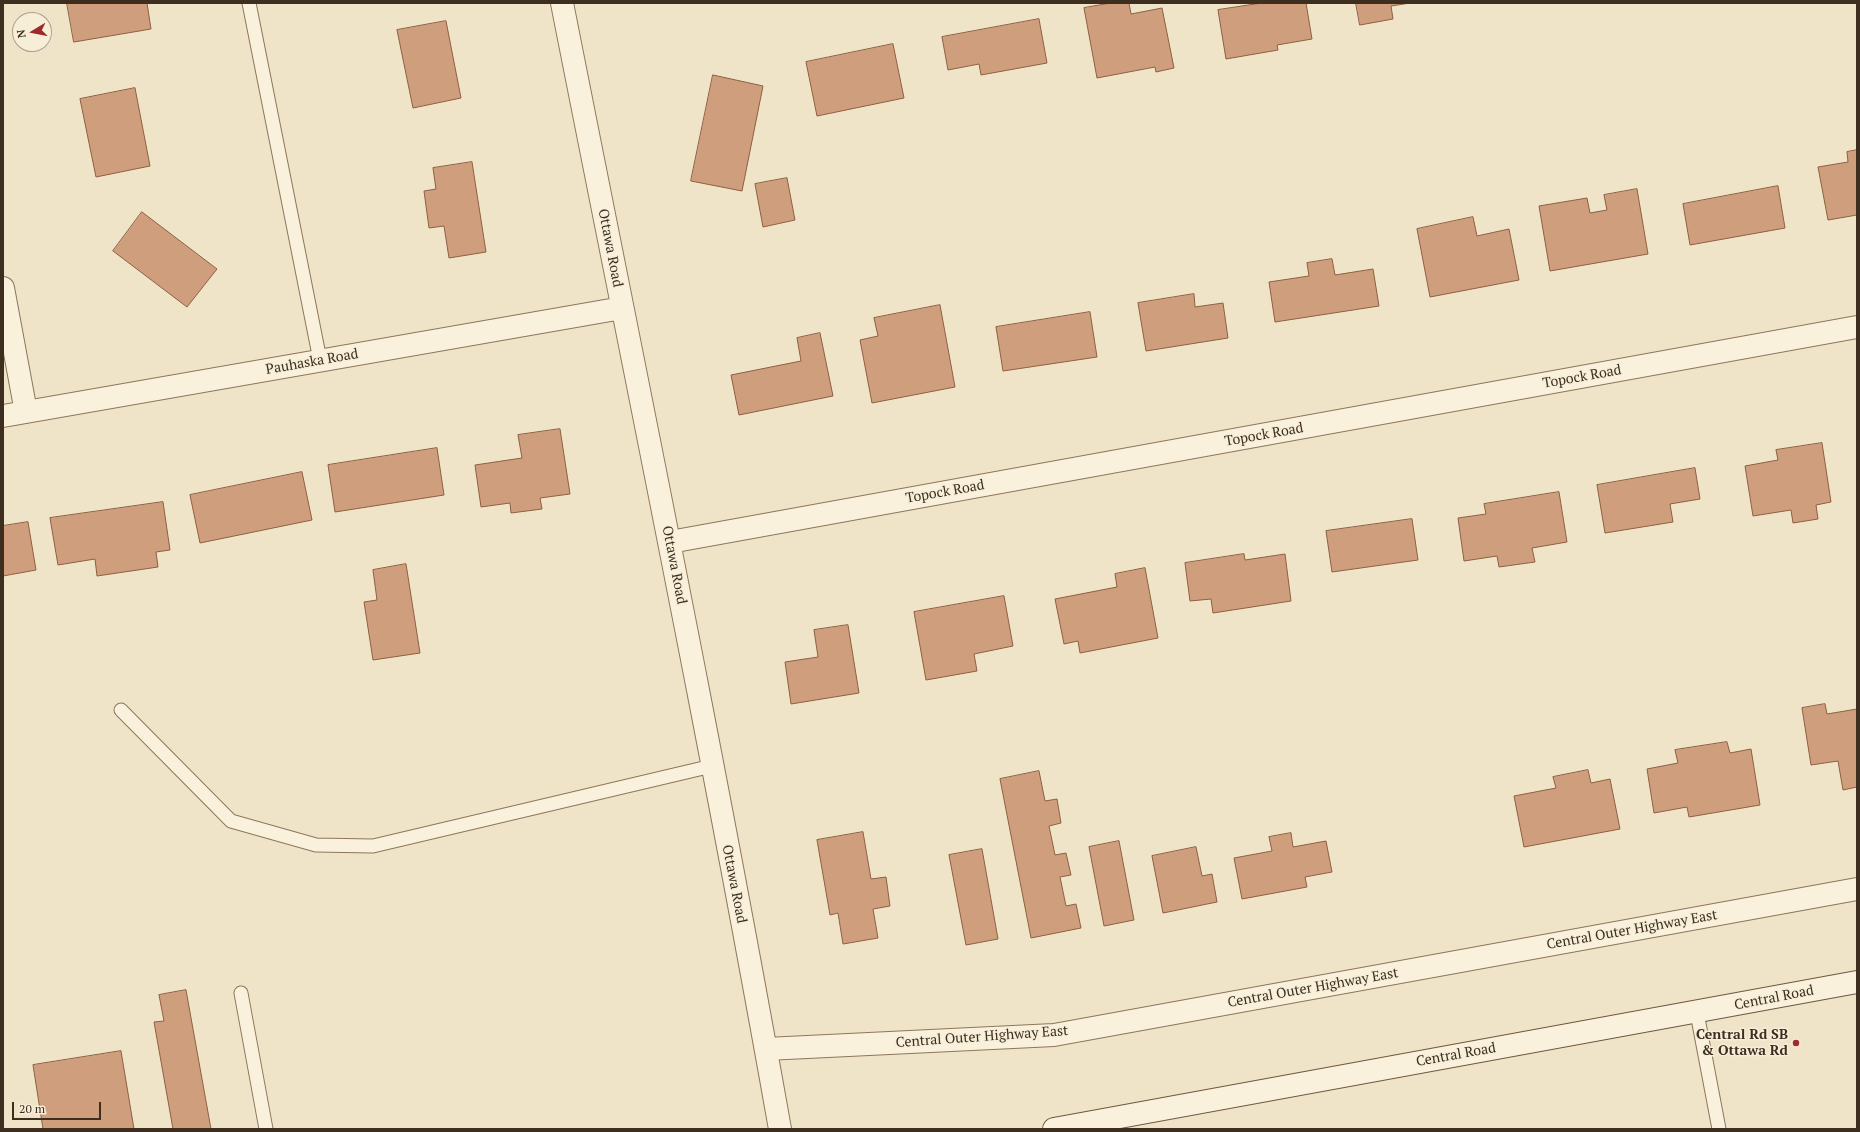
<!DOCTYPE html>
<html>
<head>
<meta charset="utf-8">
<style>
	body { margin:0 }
	#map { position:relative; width:1860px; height:1132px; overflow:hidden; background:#f0e4c8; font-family:"PT Serif",serif }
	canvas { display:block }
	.frame { position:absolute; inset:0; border:4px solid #3d2e20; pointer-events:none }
	.north { position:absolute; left:12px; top:12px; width:40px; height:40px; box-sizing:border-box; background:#f7eed8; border:1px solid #ada18e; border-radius:50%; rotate:260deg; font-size:11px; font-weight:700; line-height:16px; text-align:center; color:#3d2e20 }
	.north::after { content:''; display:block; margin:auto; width:14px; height:18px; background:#9e2a2b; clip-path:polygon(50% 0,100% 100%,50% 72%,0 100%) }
	.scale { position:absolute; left:12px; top:1102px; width:89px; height:18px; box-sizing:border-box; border:2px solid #3d2e20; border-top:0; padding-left:5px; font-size:12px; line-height:14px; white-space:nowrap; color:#3d2e20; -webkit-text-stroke:3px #f7eed8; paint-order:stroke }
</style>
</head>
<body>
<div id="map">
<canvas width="1860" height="1132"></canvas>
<div class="frame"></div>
<div class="north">N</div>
<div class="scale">20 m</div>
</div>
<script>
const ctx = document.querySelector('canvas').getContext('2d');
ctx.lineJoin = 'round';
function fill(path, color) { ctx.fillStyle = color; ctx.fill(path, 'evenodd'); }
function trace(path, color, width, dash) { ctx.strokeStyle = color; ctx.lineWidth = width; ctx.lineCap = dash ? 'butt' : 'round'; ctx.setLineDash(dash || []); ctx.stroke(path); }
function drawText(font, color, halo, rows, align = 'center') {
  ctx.font = font + ' "PT Serif",serif'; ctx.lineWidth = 3; ctx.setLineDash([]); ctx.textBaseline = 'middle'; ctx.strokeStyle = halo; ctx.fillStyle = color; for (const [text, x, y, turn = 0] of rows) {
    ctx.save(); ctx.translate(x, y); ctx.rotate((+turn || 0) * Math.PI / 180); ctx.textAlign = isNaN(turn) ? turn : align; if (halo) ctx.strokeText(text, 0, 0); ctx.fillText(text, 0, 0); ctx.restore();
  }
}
const building = new Path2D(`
	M67 3H147L151 29 74 42Z
	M1111 3H1129L1131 14 1162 8 1174 68 1156 72 1155 67 1097 78 1084 8Z
	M1262 3H1306L1312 39 1277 45 1278 50 1226 59 1218 10Z
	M1356 3H1410L1391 6 1393 19 1360 25Z
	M1039 19 1047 63 981 75 979 64 948 70 942 37Z
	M446 21 461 98 413 108 397 30Z
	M893 44 904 98 817 116 806 62Z
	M713 75 763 86 742 191 691 181Z
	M135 88 150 166 96 177 80 99Z
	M1857 150V215L1828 220 1818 167 1848 162 1847 152Z
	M472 162 486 252 449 258 444 226 429 228 424 191 436 189 433 168Z
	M787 178 795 220 763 227 755 184Z
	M1778 186 1785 228 1690 245 1683 204Z
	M1637 189 1648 254 1550 271 1539 206 1587 198 1590 213 1607 210 1604 195Z
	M142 212 217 269 187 307 113 251Z
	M1473 217 1477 236 1509 229 1519 280 1430 297 1417 229Z
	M1332 259 1335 275 1373 269 1379 306 1275 322 1269 282 1309 276 1307 263Z
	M1194 294 1195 307 1223 303 1228 338 1146 351 1138 303Z
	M940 305 955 387 872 403 860 340 878 336 874 318Z
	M1090 312 1097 357 1003 371 996 327Z
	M820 333 833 396 739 415 731 375 801 361 797 338Z
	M560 429 570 494 540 498 542 509 511 513 510 503 481 507 475 465 522 458 518 435Z
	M1822 443 1831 502 1816 505 1818 519 1793 523 1791 510 1753 516 1745 466 1778 460 1776 450Z
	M437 448 444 495 335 512 328 465Z
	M1695 468 1700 499 1670 504 1673 522 1605 533 1597 485Z
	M302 472 312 520 200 543 190 495Z
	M1559 492 1567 542 1532 548 1535 562 1499 567 1497 556 1464 561 1458 518 1486 514 1484 504Z
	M163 502 170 550 156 552 158 567 97 576 95 559 58 565 50 518Z
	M1412 519 1418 560 1332 572 1326 531Z
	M28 522 36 570 3 576V526Z
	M1244 554 1245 560 1285 554 1291 601 1213 613 1211 599 1190 601 1185 563Z
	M406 564 420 653 373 660 364 602 377 600 373 570Z
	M1145 568 1158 638 1080 653 1078 641 1064 644 1055 599 1117 587 1115 574Z
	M1004 596 1013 646 974 654 977 671 926 680 914 612Z
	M848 625 859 693 791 704 785 662 818 657 814 630Z
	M1825 704 1827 714 1857 709V787L1843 790 1838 761 1811 765 1802 708Z
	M1727 742 1730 753 1751 749 1760 805 1689 817 1687 807 1654 813 1647 769 1678 763 1675 750Z
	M1588 770 1591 783 1610 779 1620 829 1524 847 1514 796 1556 788 1553 777Z
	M1039 771 1045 801 1057 799 1061 823 1049 826 1055 855 1066 853 1071 875 1060 877 1066 906 1076 904 1081 928 1031 938 1000 779Z
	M863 832 871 879 886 877 890 906 873 909 878 938 843 944 838 913 830 915 817 840Z
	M1291 833 1293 847 1326 841 1332 872 1305 877 1307 887 1242 899 1234 858 1272 851 1269 837Z
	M1119 841 1134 920 1104 926 1089 847Z
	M1196 847 1202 876 1212 874 1217 902 1163 913 1152 856Z
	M982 849 998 939 966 945 949 855Z
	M186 990 211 1129H173L154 1022 164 1021 159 995Z
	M121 1051 134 1129H43L33 1065Z`);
fill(building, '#cf9f7d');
trace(building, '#8d5f41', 1);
const service = new Path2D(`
	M249 3 320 360
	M121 710 231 821 316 845 373 846 712 766
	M241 993 266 1129
	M1697 1013 1719 1129`);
const minor = new Path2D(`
	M562 3C636 378 713 752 780 1129
	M3 288 26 412
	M3 416 622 308
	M670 542 1857 327
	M766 1049 1054 1035 1857 889`);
const secondary = new Path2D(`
	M1054 1129 1857 982`);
trace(service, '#8d765c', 15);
trace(minor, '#8d765c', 24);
trace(secondary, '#6f573f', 24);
trace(service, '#faf1dc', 13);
trace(minor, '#faf1dc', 22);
trace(secondary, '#faf1dc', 22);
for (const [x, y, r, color] of [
	[1796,1043,4,"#9e2a2b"]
]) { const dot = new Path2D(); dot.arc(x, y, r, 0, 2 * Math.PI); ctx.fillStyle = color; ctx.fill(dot); trace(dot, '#f7eed8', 1.5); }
drawText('14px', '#3d2e20', '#f7eed8', [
	["Ottawa Road",610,248,79],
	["Pauhaska Road",312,362,-10],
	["Topock Road",1582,377,-10],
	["Topock Road",1264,435,-10],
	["Topock Road",945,492,-10],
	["Ottawa Road",674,565,79],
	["Ottawa Road",734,884,79],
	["Central Outer Highway East",1632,930,-10],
	["Central Outer Highway East",1313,988,-10],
	["Central Road",1774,998,-11],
	["Central Outer Highway East",982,1037,-4],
	["Central Road",1456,1055,-10]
]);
drawText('bold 14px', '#3d2e20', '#f7eed8', [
	["Central Rd SB",1788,1035],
	["& Ottawa Rd",1788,1051]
], 'right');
</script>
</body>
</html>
